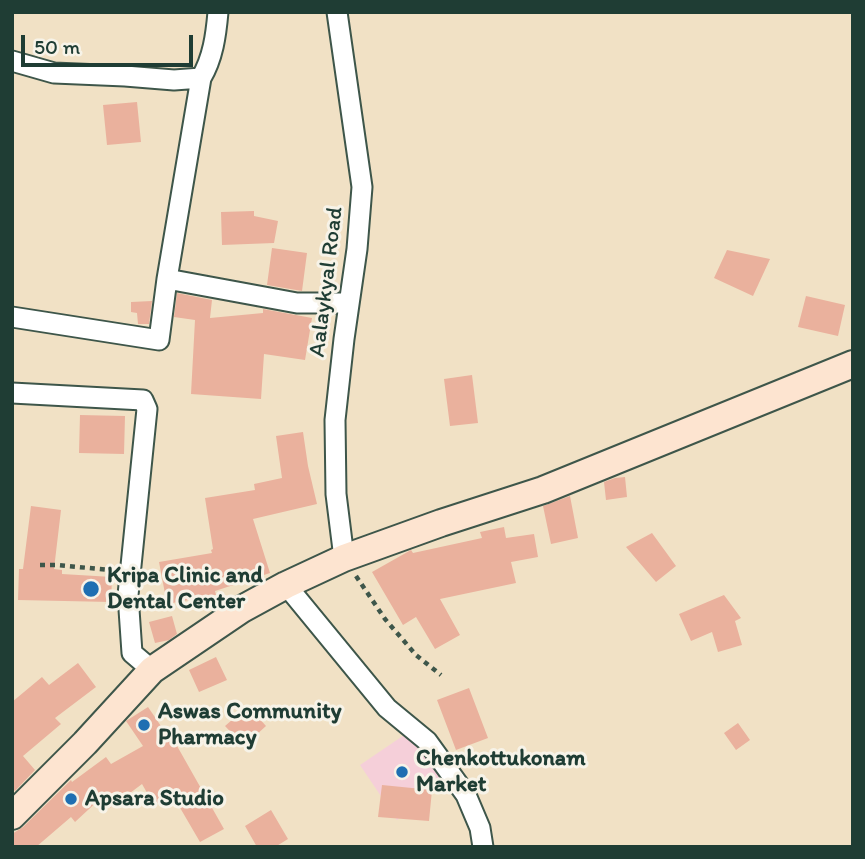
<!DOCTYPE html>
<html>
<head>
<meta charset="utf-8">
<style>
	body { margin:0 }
	#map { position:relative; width:865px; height:859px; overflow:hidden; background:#f1e1c5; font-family:Itim,sans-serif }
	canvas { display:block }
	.frame { position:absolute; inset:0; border:14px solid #1f3d34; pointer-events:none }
	.scale { position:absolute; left:21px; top:35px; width:172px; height:32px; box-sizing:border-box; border:4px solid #1f3d34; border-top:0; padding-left:9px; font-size:21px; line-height:24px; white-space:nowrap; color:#1f3d34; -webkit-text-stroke:5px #f7f3e8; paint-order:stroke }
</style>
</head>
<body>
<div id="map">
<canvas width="865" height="859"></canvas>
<div class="frame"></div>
<div class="scale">50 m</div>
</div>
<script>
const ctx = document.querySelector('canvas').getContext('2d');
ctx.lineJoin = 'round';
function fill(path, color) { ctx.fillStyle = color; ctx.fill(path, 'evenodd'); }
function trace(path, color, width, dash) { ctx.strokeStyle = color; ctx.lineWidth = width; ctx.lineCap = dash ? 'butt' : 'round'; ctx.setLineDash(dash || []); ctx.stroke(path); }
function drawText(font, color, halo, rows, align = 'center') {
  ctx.font = font + ' Itim,sans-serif'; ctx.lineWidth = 6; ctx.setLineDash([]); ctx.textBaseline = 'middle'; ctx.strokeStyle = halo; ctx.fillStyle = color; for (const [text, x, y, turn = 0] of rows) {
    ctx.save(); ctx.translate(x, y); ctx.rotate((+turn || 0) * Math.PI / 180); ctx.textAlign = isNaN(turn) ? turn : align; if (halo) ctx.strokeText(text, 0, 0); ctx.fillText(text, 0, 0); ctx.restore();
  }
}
fill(new Path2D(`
	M413 729 444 780 397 820 360 765Z`), '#f5cfd9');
fill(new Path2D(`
	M137 102 141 142 107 145 103 105Z
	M254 211V216L278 221 274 243 222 245 221 212Z
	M272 248 307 253 302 291 267 285Z
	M727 250 770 259 753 296 714 278Z
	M177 293 212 300 210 318 263 313V309L312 318 305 360 264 354 261 399 191 394 195 320 174 317Z
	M806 296 845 305 838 336 798 327Z
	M152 301 149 324H138L137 313 131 312V302Z
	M472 375 478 423 450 426 444 379Z
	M80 415 125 416 124 454 79 453Z
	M303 432 308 466 317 504 253 519 270 573 215 591 216 595 167 604 159 562 212 553 211 550 213 549 205 498 255 490 254 484 282 478 276 436Z
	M625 477 627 497 606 500 604 482 615 478Z
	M570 496 578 538 551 544 543 506Z
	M31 506 61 510 54 569 62 570V574L112 577 111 602 18 600 19 569H23Z
	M504 527 506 538 534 534 538 557 511 562 516 583 440 599 460 635 435 649 416 617 403 625 372 572 411 550 413 553 482 538 480 532Z
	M652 533 676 566 656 582 626 547Z
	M724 595 741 618 735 621 742 645 718 652 712 632 691 641 679 614Z
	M172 616 177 634 169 640 155 643 149 622Z
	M216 657 227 680 199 692 189 670Z
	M78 663 96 687 55 718 61 724 23 756 35 770 15 791 12 788V702L42 677 49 685Z
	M469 688 488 738 456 750 437 700Z
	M248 706 266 726 244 746 225 726Z
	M148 707 165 732 168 730 224 829 200 842 172 794 154 805 142 784 110 808 102 797 75 822 71 817 36 847H12V834L23 827 71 780 72 782 106 757 111 764 143 746 126 721Z
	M738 723 750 740 736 750 724 733Z
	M382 785 432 790 429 821 378 817Z
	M271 810 288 839 275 847H257L245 826Z`), '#eab19d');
const street = new Path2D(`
	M337 12 362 187 357 249 344 339 335 420 336 494 344 558
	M12 61 54 73 125 76 174 80 201 78C213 58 216 35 218 12
	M167 279 297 303H349
	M12 317 159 340 167 279 201 78
	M12 393 143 400 147 409 128 595 132 653 152 670
	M286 585 387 708 427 741 466 795 480 828 483 847`);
const secondary = new Path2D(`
	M12 816 85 743 152 670 242 609 286 585 344 558 441 523 543 490 853 364`);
trace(street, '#3e564a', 23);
trace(secondary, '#3e564a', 30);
trace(new Path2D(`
	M40 565H57L110 570
	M356 576 385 619 416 655 441 675`), '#3e564a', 4.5, [5, 5]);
trace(street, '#fff', 19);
trace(secondary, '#fde4d0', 26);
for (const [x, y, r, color] of [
	[91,589,9,"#1f6fb2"],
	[144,725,7,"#1f6fb2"],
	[402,772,7,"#1f6fb2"],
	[71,799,7,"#1f6fb2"]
]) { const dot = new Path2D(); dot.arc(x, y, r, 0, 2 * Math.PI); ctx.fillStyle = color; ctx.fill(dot); trace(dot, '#f7f3e8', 2.5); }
drawText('23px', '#1f3d34', '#f7f3e8', [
	["Aalaykyal Road",327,282,-83]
]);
drawText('bold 23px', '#1f3d34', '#f7f3e8', [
	["Kripa Clinic and",107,576],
	["Dental Center",107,602],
	["Aswas Community",158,712],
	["Pharmacy",158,738],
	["Chenkottukonam",416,759],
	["Market",416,785],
	["Apsara Studio",85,799]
], 'left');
</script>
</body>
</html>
